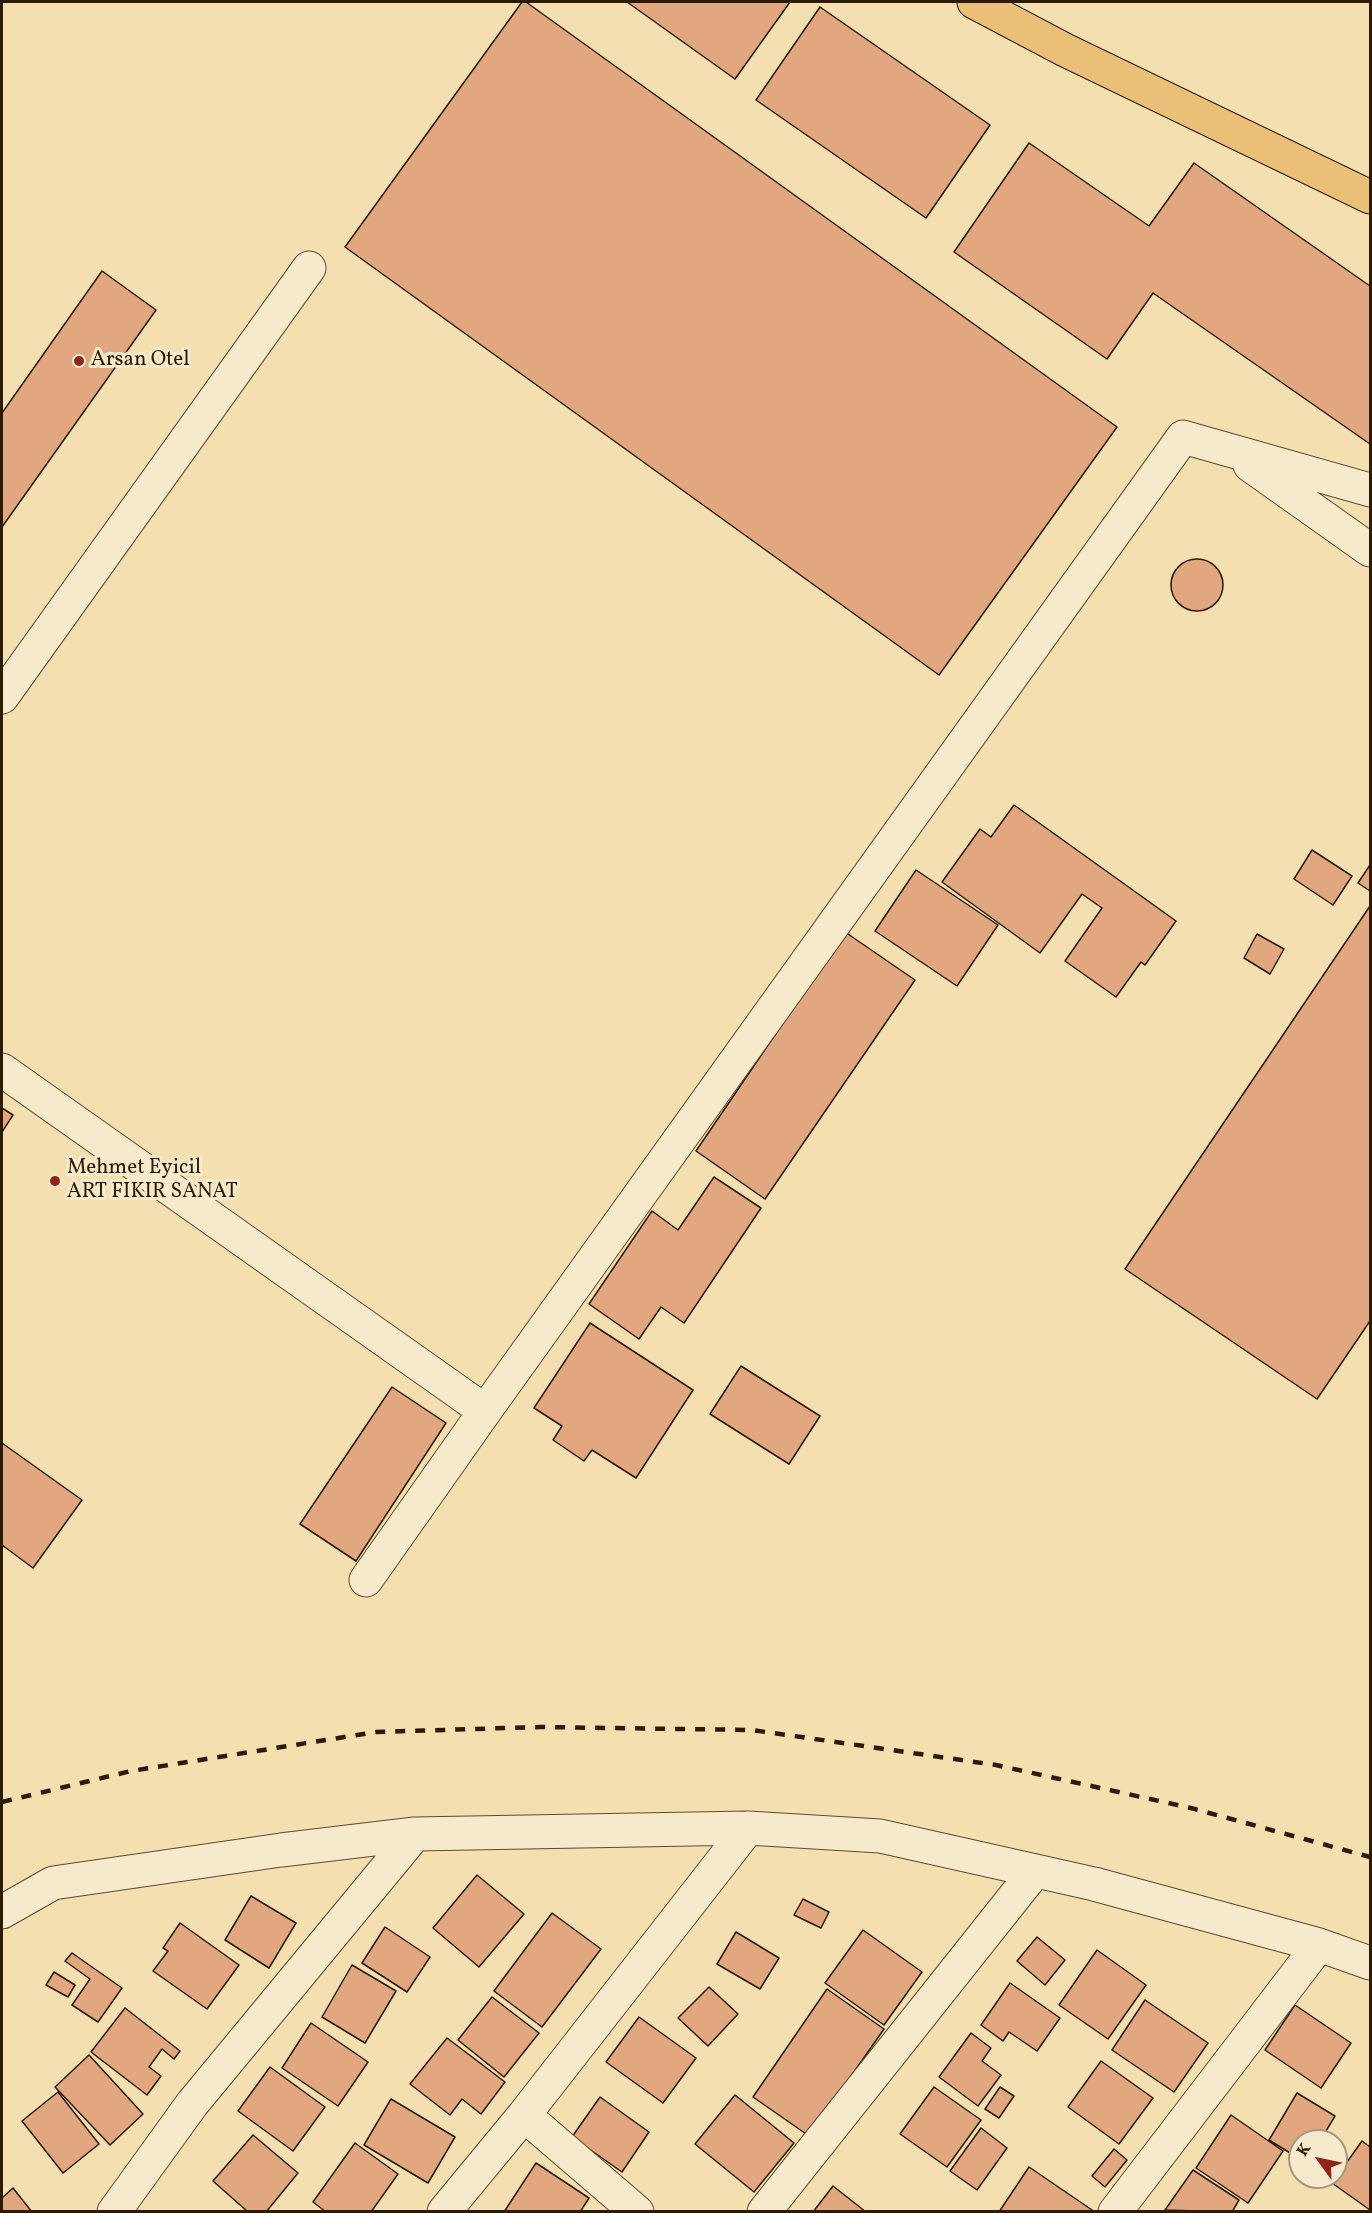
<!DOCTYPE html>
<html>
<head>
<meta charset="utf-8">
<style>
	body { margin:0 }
	#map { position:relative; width:1372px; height:2213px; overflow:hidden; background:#f3dfb0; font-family:Vollkorn,serif }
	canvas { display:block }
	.frame { position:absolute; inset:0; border:3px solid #2c1a02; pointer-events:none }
	.north { position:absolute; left:1288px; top:2129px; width:60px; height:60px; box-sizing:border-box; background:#f7eacc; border:2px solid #a6977b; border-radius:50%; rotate:303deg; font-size:16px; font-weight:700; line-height:24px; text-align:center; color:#2c1a02 }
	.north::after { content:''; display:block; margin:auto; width:21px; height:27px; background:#8f2418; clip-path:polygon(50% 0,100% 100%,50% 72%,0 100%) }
</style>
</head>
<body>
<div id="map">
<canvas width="1372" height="2213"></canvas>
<div class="frame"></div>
<div class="north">K</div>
</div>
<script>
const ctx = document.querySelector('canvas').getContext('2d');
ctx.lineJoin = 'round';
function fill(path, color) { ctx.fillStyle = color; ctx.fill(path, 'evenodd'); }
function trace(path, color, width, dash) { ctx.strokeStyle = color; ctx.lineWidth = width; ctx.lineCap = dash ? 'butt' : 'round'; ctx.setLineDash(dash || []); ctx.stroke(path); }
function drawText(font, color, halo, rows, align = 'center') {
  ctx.font = font + ' Vollkorn,serif'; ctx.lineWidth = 6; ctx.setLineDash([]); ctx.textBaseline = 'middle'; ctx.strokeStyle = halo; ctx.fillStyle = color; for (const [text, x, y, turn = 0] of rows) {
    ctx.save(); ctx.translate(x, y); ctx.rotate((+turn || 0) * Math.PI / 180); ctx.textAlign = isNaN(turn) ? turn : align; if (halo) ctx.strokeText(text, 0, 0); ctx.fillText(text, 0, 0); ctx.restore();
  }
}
const building = new Path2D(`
	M522 2H526L1117 427 939 675 345 247Z
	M627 2H790L735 79Z
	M820 7 990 125 926 218 756 100Z
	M1029 143 1149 226 1194 163 1370 286V444L1153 293 1107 359 954 252Z
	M102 271 156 310 2 527V413Z
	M1171 585a26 26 0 1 1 52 0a26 26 0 1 1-52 0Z
	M1014 805 1176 921 1145 965 1141 962 1116 997 1065 961 1102 908 1082 894 1040 953 942 882 980 829 991 837Z
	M1312 850 1352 876 1333 905 1294 879Z
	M1370 865V891L1358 883Z
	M916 870 998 925 957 986 875 931Z
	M1370 906V1321L1317 1399 1125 1269Z
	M845 932 915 980 765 1199 696 1151Z
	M1257 934 1284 949 1270 974 1244 958Z
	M2 1108 13 1115 2 1132Z
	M714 1177 761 1208 684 1323 661 1307 639 1339 589 1304 652 1211 678 1230Z
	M590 1323 693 1390 636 1478 592 1450 584 1461 553 1440 562 1426 534 1408Z
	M741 1366 820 1416 789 1464 710 1414Z
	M392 1387 446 1423 356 1561 300 1524Z
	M2 1443 82 1500 33 1568 2 1545Z
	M477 1875 524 1914 479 1967 433 1928Z
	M251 1896 296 1923 269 1968 225 1940Z
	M803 1899 829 1912 821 1928 794 1915Z
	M552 1913 601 1949 542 2027 494 1991Z
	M180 1923 239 1965 207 2009 153 1971 168 1951 163 1948Z
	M385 1927 430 1957 407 1992 362 1963Z
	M863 1930 922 1972 884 2025 825 1983Z
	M736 1932 779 1958 760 1989 717 1964Z
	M1037 1937 1065 1960 1045 1985 1017 1961Z
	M1097 1950 1146 1985 1108 2039 1059 2005Z
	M72 1953 122 1988 98 2022 72 2005 90 1979 65 1961Z
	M352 1965 396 1991 365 2043 322 2017Z
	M54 1972 75 1985 68 1997 46 1985Z
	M1010 1983 1060 2018 1037 2051 1009 2032 1003 2041 981 2025Z
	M709 1987 738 2014 708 2046 678 2018Z
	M827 1989 884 2029 809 2136 753 2097Z
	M492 1997 539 2033 504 2077 458 2040Z
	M1145 2000 1208 2043 1174 2092 1112 2050Z
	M1295 2005 1351 2043 1321 2088 1265 2050Z
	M125 2008 180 2051 174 2059 162 2049 149 2067 161 2076 147 2095 91 2052Z
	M639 2017 696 2058 663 2103 606 2062Z
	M311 2023 368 2062 338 2106 282 2068Z
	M971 2033 991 2048 982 2061 1001 2075 978 2106 939 2077Z
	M447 2038 505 2082 481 2114 462 2099 450 2115 410 2084Z
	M89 2055 143 2114 110 2145 55 2087Z
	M1101 2061 1153 2098 1119 2144 1068 2107Z
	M270 2067 325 2107 293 2151 238 2111Z
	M934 2087 981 2120 947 2167 900 2134Z
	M1000 2087 1014 2096 999 2118 985 2109Z
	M58 2092 99 2144 63 2173 22 2121Z
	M1297 2093 1335 2116 1320 2141H1300V2159L1269 2140Z
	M735 2095 794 2143 754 2192 695 2144Z
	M600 2097 649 2132 622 2172 572 2137Z
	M391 2099 455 2137 428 2183 364 2145Z
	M1231 2115 1283 2151 1248 2203 1196 2168Z
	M981 2128 1007 2148 977 2190 950 2171Z
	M253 2135 298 2173 266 2212H248L213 2181Z
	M1362 2141 1370 2147V2210L1332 2183Z
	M355 2143 398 2174 371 2212H326L313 2202Z
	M1114 2149 1127 2160 1105 2187 1092 2176Z
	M536 2163 589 2198 580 2212H504Z
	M1029 2167 1095 2212H999Z
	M1193 2170 1239 2200 1232 2212 1165 2210Z
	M833 2186 866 2212H813Z
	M13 2188 32 2212H2V2198Z`);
fill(building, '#e1a780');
trace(building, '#2c1a02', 1.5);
const minor = new Path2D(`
	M1250 465 1370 550
	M2 697 309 268
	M2 1070 485 1411
	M366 1580 485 1411 1183 437 1370 490
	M2 1912 53 1883 281 1850 415 1834 748 1828 880 1836 1094 1884 1319 1945 1370 1963
	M524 2115 637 2212
	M114 2212 192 2104 415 1834
	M444 2212 524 2115 748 1828
	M764 2212 1035 1871
	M1115 2212 1319 1945`);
const major = new Path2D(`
	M974 2 1065 50 1370 197`);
trace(minor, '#5e4b2e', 35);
trace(major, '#2c1a02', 35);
trace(minor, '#f7eacc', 33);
trace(major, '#eac078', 33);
trace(new Path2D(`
	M2 1802 131 1771 376 1732 540 1727 752 1730 996 1765 1191 1808 1370 1857`), '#2c1a02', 4.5, [10, 10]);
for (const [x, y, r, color] of [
	[79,361,6,"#8f2418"],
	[55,1181,6,"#8f2418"]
]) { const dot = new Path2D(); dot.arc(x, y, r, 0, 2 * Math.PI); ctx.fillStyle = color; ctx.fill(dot); trace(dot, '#f7eacc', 2); }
drawText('21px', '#2c1a02', '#f7eacc', [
	["Arsan Otel",91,361],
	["Mehmet Eyicil",67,1169],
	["ART FIKIR SANAT",67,1193]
], 'left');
</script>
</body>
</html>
